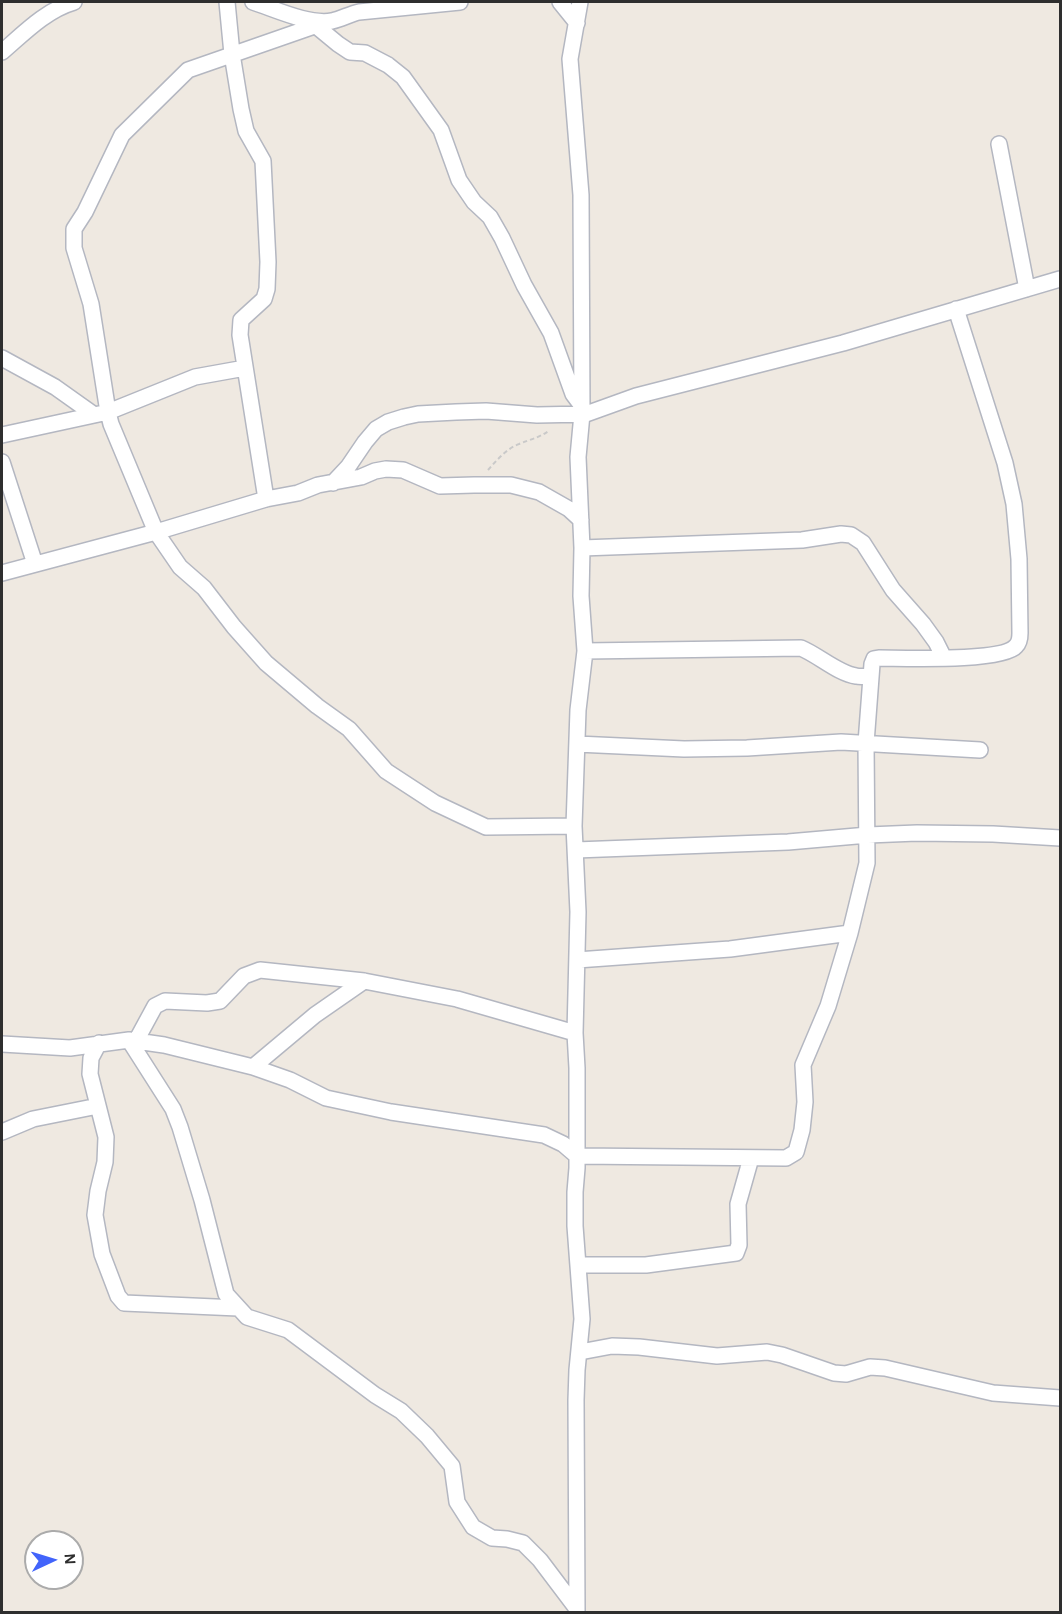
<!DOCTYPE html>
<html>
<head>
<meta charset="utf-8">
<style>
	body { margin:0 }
	#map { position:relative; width:1062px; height:1614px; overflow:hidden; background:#efe9e1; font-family:"Alegreya Sans",sans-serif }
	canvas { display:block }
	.frame { position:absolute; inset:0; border:3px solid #2e2e2e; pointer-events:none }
	.north { position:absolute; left:24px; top:1530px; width:60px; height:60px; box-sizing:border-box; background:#fff; border:2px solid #ababab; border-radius:50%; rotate:86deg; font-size:16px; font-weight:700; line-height:24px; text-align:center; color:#2e2e2e }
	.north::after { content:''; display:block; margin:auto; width:21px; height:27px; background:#4264fb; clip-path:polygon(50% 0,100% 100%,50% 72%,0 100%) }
</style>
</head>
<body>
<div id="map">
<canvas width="1062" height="1614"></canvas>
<div class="frame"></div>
<div class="north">N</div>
</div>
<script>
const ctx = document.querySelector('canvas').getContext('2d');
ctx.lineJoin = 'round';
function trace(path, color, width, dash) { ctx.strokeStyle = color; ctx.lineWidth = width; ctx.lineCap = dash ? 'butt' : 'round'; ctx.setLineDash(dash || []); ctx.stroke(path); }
const street = new Path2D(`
	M227 2 232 54 241 109 246 131 263 161 268 262 267 289 264 299 241 320 240 335 266 499
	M253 2C275 9 308 25 332 21 341 19 350 14 359 12L460 2
	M560 2 577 23
	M326 22 188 70 122 135 85 212 74 229V248L91 304 108 412 111 424 156 532 180 567 204 588 234 627 266 663 317 706 349 729 386 771 435 803 486 827 574 826
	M315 25 338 44 350 52 365 53 388 65 403 77 441 130 459 180 474 202 490 217 502 238 524 285 551 333 573 394 582 406
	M2 52C23 34 46 10 74 2
	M999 144 1027 289
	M2 358 55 387 93 414
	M2 435 108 412 195 377 245 368
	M2 462 35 564
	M333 483 348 467 365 442 376 429 388 422 404 417 418 414 456 412 486 411 537 415 586 414 636 396 843 343 1060 279
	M582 548 802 540 841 534 851 535 863 543 893 590 923 624 936 642 944 658
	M2 573 156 532 266 499 298 493 318 485 361 477 375 471 386 469 403 470 440 486 474 485H511L539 492 569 509 581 520
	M585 651 801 648C818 655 839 674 856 676 861 677 866 676 871 676
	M577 744 684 749 747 748 841 742 980 750
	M576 850 788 842 868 835 917 833 993 834 1060 838
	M577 960 730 949 850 933
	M129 1040 173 1109 180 1127 202 1200 226 1294 247 1317 288 1330 375 1395 401 1411 427 1436 452 1466 457 1502 473 1527 492 1538 507 1539 523 1543 540 1560 577 1609
	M136 1041 155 1006 165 1001 207 1003 220 1001 244 976 260 970 364 981 457 999 575 1033
	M99 1043 91 1058 90 1074 106 1137 105 1162 98 1191 95 1215 102 1254 118 1296 124 1303 238 1308
	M2 1044 70 1048 129 1040 164 1045 253 1067 290 1080 326 1098 391 1112 544 1135 563 1144 577 1156 786 1158 796 1152 802 1130 805 1102 803 1065 828 1006 850 933 867 863 866 743 872 664 874 659 880 658C904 658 1003 662 1016 646 1019 643 1020 637 1020 633L1019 559 1014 504 1005 463 956 309
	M253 1067 315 1015 364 981
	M2 1132 33 1119 98 1106
	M578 1265H646L736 1253 739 1245 738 1204 751 1158
	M580 1352 612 1346 639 1347 717 1356 767 1352 782 1355 834 1373 846 1374 870 1367 885 1368 993 1393 1060 1398
	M577 1612 576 1400 577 1370 582 1319 575 1226V1192L577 1168V1068L575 1033 578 912 574 826 578 710 585 651 581 596 582 548 578 457 582 414 581 195 570 59 580 2`);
trace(street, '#b4b7c1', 18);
trace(new Path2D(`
	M488 470C497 460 506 449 519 444 531 439 539 438 550 430`), '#c9c9c9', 2, [4.5, 3]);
trace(street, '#fff', 15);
</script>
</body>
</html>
